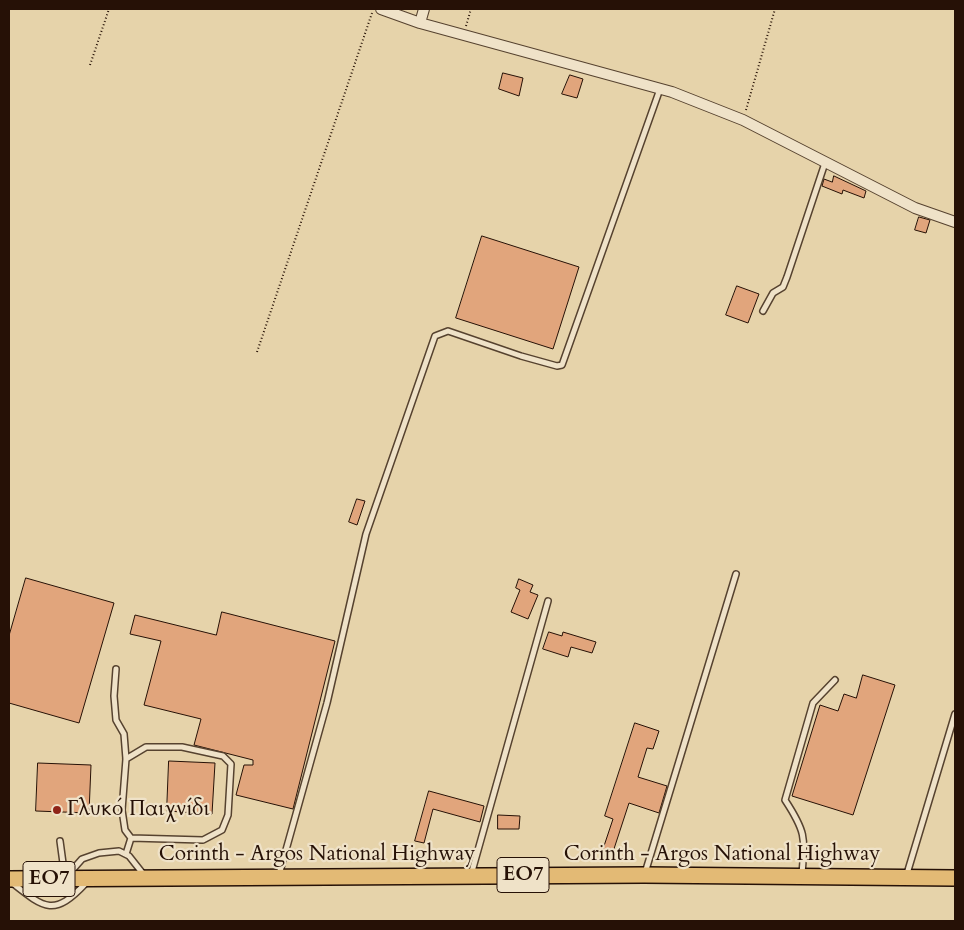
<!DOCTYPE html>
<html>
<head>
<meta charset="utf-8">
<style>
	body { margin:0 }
	#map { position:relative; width:964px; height:930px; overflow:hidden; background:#e6d3aa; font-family:Cardo,serif }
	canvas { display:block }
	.frame { position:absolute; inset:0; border:10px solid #261106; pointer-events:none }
</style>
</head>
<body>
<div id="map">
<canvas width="964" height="930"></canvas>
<div class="frame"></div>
</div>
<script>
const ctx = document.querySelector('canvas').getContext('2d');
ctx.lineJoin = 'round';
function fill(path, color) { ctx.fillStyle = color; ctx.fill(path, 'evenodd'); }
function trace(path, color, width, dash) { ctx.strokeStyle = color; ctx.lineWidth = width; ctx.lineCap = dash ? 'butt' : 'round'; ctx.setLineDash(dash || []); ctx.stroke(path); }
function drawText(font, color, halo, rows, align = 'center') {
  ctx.font = font + ' Cardo,serif'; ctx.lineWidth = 4.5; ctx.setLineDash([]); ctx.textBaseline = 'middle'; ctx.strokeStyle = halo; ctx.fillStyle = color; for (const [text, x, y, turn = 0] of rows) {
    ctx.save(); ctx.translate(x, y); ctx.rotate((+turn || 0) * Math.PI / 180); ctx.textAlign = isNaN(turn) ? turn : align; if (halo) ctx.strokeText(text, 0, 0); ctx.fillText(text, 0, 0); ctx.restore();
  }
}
const building = new Path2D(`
	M503 73 523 78 519 96 499 89Z
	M570 75 583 79 577 98 562 94Z
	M834 176 866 191 864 198 843 190 842 194 822 186 824 179 832 182Z
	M919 217 930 220 926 233 915 230Z
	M482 236 579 267 553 349 456 318Z
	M737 286 759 294 748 323 726 315Z
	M357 499 365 501 357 525 349 522Z
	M26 578 114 603 79 723 9 703V636Z
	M519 579 533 585 530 592 538 595 528 619 511 612 520 590 516 588Z
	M222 612 335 641 293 809 236 795 244 765H253V760L194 745 201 719 144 705 161 641 130 634 135 615 216 635Z
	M549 632 562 636 563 632 596 642 592 653 571 647 568 657 543 649Z
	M863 675 895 685 853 815 792 796 820 705 838 711 844 694 856 698Z
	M635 723 659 731 653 749 647 748 638 777 667 786 659 813 629 803 611 858 601 855 613 819 605 816Z
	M169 761 215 763 212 814 167 811Z
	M38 763 91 765 89 813 36 811Z
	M429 791 484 806 480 822 433 809 424 843 415 841Z
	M498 815 520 816 519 829H498Z`);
fill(building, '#e1a57c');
trace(building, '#261106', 1);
const service = new Path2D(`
	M763 311 773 293 783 287 787 277 825 163
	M116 669 114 696 116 720 124 734 126 759 122 810 125 830 131 838 126 854
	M126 759 146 747H182L223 756 231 764 228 815 222 830 203 840 131 838
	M60 841 65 878
	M645 873 736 574
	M802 874C805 837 806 832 785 800L813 703 835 680
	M279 875 327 703 366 534 435 336 448 331 521 356 557 366 562 365 660 89
	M471 875 548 601
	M67 876 82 859 99 853 119 851 129 856 144 875
	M906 877 955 714
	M11 882C45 909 54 917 86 883`);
const minor = new Path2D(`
	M381 9 420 23 672 92 743 120 915 208 955 222
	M420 23 424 9`);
const primary = new Path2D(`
	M9 879 644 875 955 878`);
trace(service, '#56422f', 8);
trace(minor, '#56422f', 12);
trace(primary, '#261106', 18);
trace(new Path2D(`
	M466 26 471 9
	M90 65 109 9
	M746 110 775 9
	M257 352 372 13`), '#261106', 2, [1, 2.5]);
trace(service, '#efe2c8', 5);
trace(minor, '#efe2c8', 10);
trace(primary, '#e3ba75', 15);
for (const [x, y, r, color] of [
	[57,810,5,"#8f2418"]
]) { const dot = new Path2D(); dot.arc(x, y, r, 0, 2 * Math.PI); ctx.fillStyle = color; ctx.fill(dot); trace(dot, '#efe2c8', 2); }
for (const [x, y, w] of [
	[523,875,52],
	[49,879,52]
]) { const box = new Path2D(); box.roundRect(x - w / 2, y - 17.5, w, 35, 4); ctx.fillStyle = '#efe2c8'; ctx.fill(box); trace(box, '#261106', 1); }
drawText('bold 20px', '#261106', null, [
	["ΕΟ7",523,875],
	["ΕΟ7",49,879]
]);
drawText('21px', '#261106', '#efe2c8', [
	["Γλυκό Παιχνίδι",67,810]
], 'left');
drawText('21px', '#261106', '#efe2c8', [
	["Corinth - Argos National Highway",317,855],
	["Corinth - Argos National Highway",722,855]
]);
</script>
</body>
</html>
